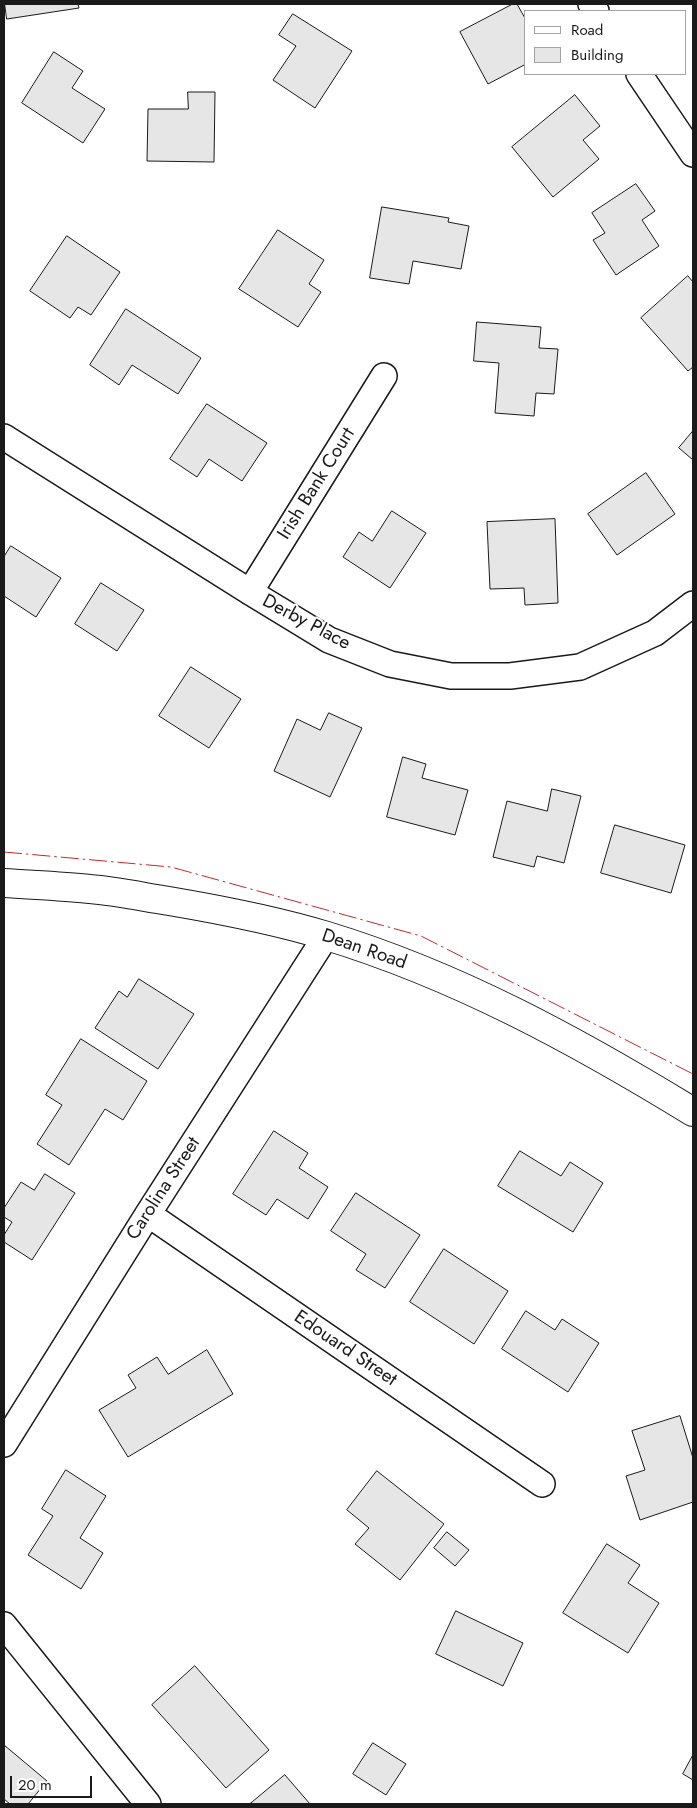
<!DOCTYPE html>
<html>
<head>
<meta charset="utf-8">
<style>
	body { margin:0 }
	#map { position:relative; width:697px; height:1808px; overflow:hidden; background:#fff; font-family:Jost,sans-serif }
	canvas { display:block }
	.frame { position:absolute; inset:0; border:5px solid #1a1a1a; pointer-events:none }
	.legend { position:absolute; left:524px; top:10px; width:162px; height:65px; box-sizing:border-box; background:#fff; border:1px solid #a3a3a3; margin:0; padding:6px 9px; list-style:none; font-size:15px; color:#1a1a1a }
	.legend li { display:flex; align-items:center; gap:10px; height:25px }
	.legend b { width:25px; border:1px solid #a3a3a3 }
	.scale { position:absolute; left:10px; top:1776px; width:82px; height:22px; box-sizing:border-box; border:2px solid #1a1a1a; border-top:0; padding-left:6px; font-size:15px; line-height:18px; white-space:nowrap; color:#1a1a1a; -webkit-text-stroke:4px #fff; paint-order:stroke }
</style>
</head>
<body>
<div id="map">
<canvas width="697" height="1808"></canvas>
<div class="frame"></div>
<ul class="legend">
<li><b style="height:6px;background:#fff"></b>Road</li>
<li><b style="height:14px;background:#e6e6e6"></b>Building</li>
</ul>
<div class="scale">20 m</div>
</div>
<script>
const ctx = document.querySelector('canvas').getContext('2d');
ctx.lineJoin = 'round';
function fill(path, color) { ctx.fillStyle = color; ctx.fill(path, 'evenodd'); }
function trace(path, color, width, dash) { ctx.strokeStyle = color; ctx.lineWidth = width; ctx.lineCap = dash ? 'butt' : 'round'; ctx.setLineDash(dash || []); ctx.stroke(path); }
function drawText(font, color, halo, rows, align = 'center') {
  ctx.font = font + ' Jost,sans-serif'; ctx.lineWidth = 4; ctx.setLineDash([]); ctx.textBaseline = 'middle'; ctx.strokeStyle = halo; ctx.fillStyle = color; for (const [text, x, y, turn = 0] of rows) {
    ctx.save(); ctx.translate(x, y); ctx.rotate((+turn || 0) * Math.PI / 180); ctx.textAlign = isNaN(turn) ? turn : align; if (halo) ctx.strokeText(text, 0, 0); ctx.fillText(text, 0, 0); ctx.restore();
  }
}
const building = new Path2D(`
	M5 4H78L79 8 7 19Z
	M513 4H517L526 20V64L488 84 460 32Z
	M293 14 352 51 315 108 273 80 296 46 279 35Z
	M54 52 83 71 72 88 105 109 83 143 22 103Z
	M188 92H215L214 162 147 161 148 109H188Z
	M575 95 600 126 583 140 599 159 553 197 512 147Z
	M636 184 655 211 642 220 659 246 616 275 593 240 605 233 592 213Z
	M382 207 449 218 448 222 469 226 461 269 413 261 409 284 370 278Z
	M278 230 324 260 309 284 321 292 298 327 239 289Z
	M67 236 120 272 91 315 78 307 70 318 30 291Z
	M688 276 693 282V367L688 371 641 318Z
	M126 309 201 358 178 394 132 365 119 385 90 365Z
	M477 322 541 327 539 348 558 349 554 394 536 393 534 416 495 413 499 363 474 361Z
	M207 404 267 443 242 481 209 459 197 477 170 459Z
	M693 431V460L679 448Z
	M646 473 675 514 617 555 588 514Z
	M392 511 426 533 390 588 343 557 359 532 372 541Z
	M555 519 558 603 525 605 524 588 490 589 487 522Z
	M11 546 61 578 36 617 4 596V557Z
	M101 583 144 610 117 651 75 624Z
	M191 667 241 699 209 748 159 716Z
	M329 713 362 728 330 797 274 771 297 719 320 730Z
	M403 757 426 764 422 778 468 790 455 835 387 817Z
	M552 789 581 796 564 863 537 856 534 867 493 857 507 801 547 811Z
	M615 825 685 845 671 893 601 873Z
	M139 979 194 1014 158 1069 95 1028 119 991 127 997Z
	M81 1039 147 1081 123 1120 105 1109 69 1165 37 1144 62 1105 46 1095Z
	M274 1131 308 1153 299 1168 328 1187 308 1219 277 1199 266 1215 233 1194Z
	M520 1151 561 1176 570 1162 603 1183 573 1232 498 1186Z
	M45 1174 75 1193 32 1260 4 1242V1235L12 1222 4 1217V1208L21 1182 34 1190Z
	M356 1193 420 1235 385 1288 356 1270 366 1254 331 1231Z
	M444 1249 508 1291 474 1344 410 1302Z
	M526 1311 555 1330 562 1319 599 1343 568 1392 502 1349Z
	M207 1350 233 1394 128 1457 99 1410 136 1388 128 1375 157 1357 168 1374Z
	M680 1416 693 1458V1502L640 1520 626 1476 645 1470 632 1431Z
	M66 1470 106 1496 80 1538 103 1553 81 1589 28 1555 53 1516 42 1509Z
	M377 1471 444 1524 400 1580 355 1544 369 1528 347 1510Z
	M447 1532 469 1550 455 1566 434 1548Z
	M607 1544 640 1565 628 1583 659 1603 628 1653 563 1613Z
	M456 1611 523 1643 503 1686 436 1654Z
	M195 1666 269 1750 226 1788 152 1705Z
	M373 1743 406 1764 386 1795 353 1774Z
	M4 1745 47 1781 28 1804H10L4 1799Z
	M693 1755V1780L683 1774Z
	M285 1775 310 1804H250Z`);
fill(building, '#e6e6e6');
trace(building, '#1a1a1a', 1);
const minor = new Path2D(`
	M591 4 596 11
	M639 74 693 154
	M4 437 250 592 329 640 390 664 451 676H510L580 667 655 633 693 604
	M250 592 384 376
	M148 1214 542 1484
	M4 1444 148 1214 326 936
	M4 1625 148 1804`);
const secondary = new Path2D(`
	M4 883C33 885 62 886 90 889 116 891 143 897 169 901 222 910 275 920 327 936 458 976 577 1041 693 1112`);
trace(minor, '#1a1a1a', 28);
trace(secondary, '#1a1a1a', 30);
trace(minor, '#fff', 25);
trace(secondary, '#fff', 28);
trace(new Path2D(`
	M4 852 171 867 421 936 693 1074`), '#c62828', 1, [18, 4, 2.5, 4]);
drawText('19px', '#1a1a1a', '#fff', [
	["Irish Bank Court",317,484,-58],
	["Derby Place",306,623,28],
	["Dean Road",364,950,19],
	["Carolina Street",164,1189,-57],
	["Edouard Street",345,1349,34]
]);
</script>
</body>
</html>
